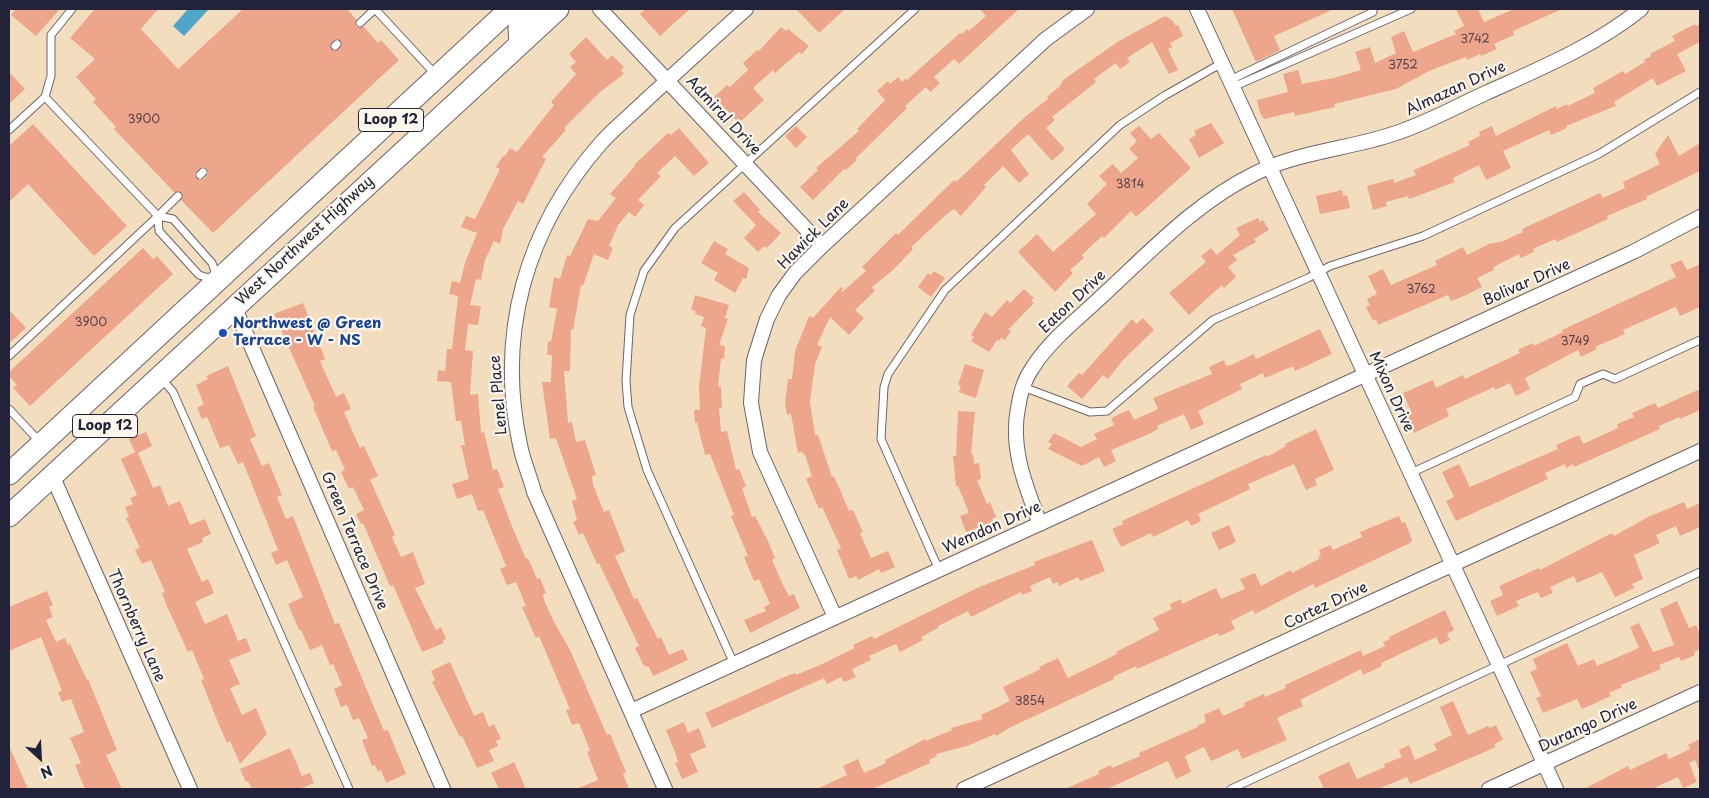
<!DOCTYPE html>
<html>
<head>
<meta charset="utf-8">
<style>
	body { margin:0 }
	#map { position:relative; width:1709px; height:798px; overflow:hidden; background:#f2debe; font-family:"Playpen Sans",sans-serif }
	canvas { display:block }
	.frame { position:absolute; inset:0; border:10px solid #22223b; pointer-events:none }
	.north { position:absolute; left:15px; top:733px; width:50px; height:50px; -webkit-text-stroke:4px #fbf7ec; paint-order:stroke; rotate:155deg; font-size:14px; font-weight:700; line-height:20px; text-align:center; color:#22223b }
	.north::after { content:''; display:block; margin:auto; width:18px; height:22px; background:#22223b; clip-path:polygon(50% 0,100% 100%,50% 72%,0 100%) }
</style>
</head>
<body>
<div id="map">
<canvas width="1709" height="798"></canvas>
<div class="frame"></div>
<div class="north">N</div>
</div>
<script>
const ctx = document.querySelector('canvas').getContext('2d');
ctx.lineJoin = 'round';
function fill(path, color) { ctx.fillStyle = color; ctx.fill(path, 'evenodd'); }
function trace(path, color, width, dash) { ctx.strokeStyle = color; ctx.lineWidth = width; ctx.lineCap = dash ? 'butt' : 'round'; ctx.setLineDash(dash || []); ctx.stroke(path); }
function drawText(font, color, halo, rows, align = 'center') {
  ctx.font = font + ' "Playpen Sans",sans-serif'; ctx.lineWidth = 4.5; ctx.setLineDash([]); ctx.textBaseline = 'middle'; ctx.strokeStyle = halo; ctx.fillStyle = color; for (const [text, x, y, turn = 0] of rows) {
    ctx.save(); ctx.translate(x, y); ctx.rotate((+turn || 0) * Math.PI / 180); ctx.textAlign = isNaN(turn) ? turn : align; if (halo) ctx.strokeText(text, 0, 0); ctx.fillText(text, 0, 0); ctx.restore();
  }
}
fill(new Path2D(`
	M188 9H209L184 36 173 26Z`), '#4ea6cb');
fill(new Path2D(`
	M16 9H60L36 36 11 15Z
	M95 9H158L141 29 178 69 243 9H347L356 19V27H364L378 43 381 40 399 60 213 233 181 200 182 193 174 192 114 129 116 127 93 102 96 99 76 77 95 59 70 38ZM202 167 206 168 208 173 204 179 199 180 195 174Z
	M646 9H690L660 36 640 14Z
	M796 9H845L819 33Z
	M980 9H1019L959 64 954 59 934 77 940 83 930 92 926 87 905 106 907 108 855 159 857 160 846 170 844 169 813 200 800 187 818 170 816 168 859 131 857 129 885 100 877 91 888 81 890 84 898 77 902 82 905 79 907 80 960 33 962 34 967 29 969 31 986 16Z
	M1232 9H1334L1274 36 1280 50 1256 62Z
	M1456 9H1478L1484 22 1514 9H1562L1513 31 1514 35 1494 44 1497 49 1481 56 1480 54 1467 60 1466 57 1429 71 1396 89 1334 104 1335 107 1295 116 1294 112 1264 119 1260 113 1257 100 1288 92 1283 74 1298 70 1302 84 1334 78 1361 70 1355 52 1370 47 1375 63 1396 53 1391 37 1404 31 1413 52 1456 34 1454 31 1464 26Z
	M1165 16 1172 20 1176 26 1178 25 1183 36 1170 43 1172 47 1168 49 1178 70 1169 74 1152 42 1127 58 1130 62 1120 69 1116 63 1094 79 1096 82 1052 117 1055 120 1046 128 1065 149 1052 161 1028 134 1011 150 1029 174 1019 183 1003 166 984 185 986 187 961 216 954 209 947 214 911 247 913 249 893 270 872 287 875 291 855 310 864 318 849 335 830 317 817 345 822 347 815 364 810 402 815 435H818L832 477 834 476 849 511 853 510 863 532 860 533 871 558 888 551 895 567 881 573 879 569 858 580 856 576 849 579 837 550 841 548 822 507 819 509 806 479 812 476 805 455 802 452 798 453 791 414 787 415 785 404 788 379H792L795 351 809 316 813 318 841 287 843 288 841 293 866 271 862 267 896 233 898 235 954 180 956 182 1026 116 1048 99 1047 97 1060 86 1063 80 1119 41Z
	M1695 24 1696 26 1700 24V42L1677 54 1686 71 1657 86 1653 78 1614 102 1616 106 1608 109 1566 126 1567 128 1551 135 1549 130 1503 151 1511 168 1486 180 1479 165 1453 178 1455 182 1409 199 1408 196 1386 202 1387 206 1373 210 1367 186 1393 179 1394 183 1416 175 1414 170 1470 145 1468 142 1480 136 1479 132 1492 126 1496 136 1556 106 1557 109 1567 104 1568 106 1595 93 1593 88 1623 71 1625 74 1645 62 1644 60 1651 56 1650 54 1675 41 1672 36Z
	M781 27 786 31 788 29 809 46 802 54 799 52 775 73 773 70 753 88 764 100 739 123 714 97 727 85 730 87 748 70 743 63 757 50 759 51Z
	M586 37 607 60 612 55 624 67 621 70 624 74 600 92 564 128 566 130 542 157 546 159 523 204 518 201 503 229 500 244 494 241 485 260 481 280 476 279 470 305 481 306 478 325 468 324 465 350 473 351 470 395 478 394 481 433 484 432 493 470 497 469 504 487 498 489 513 529 526 559 528 558 537 579 540 578 546 593 543 594 544 600 553 620 570 650 607 735 610 734 626 772 623 774 629 789H576L598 780 587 752 590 750 579 723 572 725 566 710 570 709 539 636 536 638 522 607 526 606 516 582 507 585 500 569 506 566 483 510 478 511 472 494 457 499 452 484 469 479 461 445H465L461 421H456L451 382 437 381 438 370 445 371 447 349H452L458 296 449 294 452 281 460 283 465 263 477 233 461 227 466 216 475 219 500 169 496 167 503 156H505L510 148 517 152 554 105 551 102 576 74 570 67 576 62 569 54Z
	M9 72 25 89 9 104Z
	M1211 123 1224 143 1199 158 1189 139 1196 135 1194 131Z
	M33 124 127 226 94 256 28 184 9 202V146Z
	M796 126 807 137 796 148 785 136Z
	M1139 126 1151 139 1159 133 1191 168 1136 217 1131 211 1104 238 1102 236 1082 255 1084 258 1070 270 1073 273 1055 292 1018 252 1037 234 1053 252 1096 214 1087 204 1107 184 1099 176 1113 164 1121 173 1138 158 1129 149 1137 141 1130 133Z
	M679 128 709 163 694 176 675 156 657 173 661 176 638 200 644 205 635 217 629 212 618 225 609 246 613 248 608 260 594 254 583 286 581 285 573 330 571 329 570 371H564L568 423 572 422 576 442 585 440 596 475 592 476 593 485 604 512 609 510 625 551 615 556 634 599 637 598 658 639 661 637 669 655 683 649 688 660 653 676 649 667 644 666 635 648 639 646 599 563 597 564 583 533 579 535 573 522 577 520 572 501 577 499 557 441 555 438 550 439 542 382H551L552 355H547L548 341 551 342 557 309 549 307 554 277 560 279 567 255 570 256 588 219 598 221 616 198 610 194 635 166 634 165 668 133 671 135Z
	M1668 135 1679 156 1700 143V171L1646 197 1647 199 1607 216 1608 219 1557 242 1555 239 1533 249 1534 252 1521 258 1519 254 1499 264 1493 268 1494 270 1477 278 1482 287 1464 296 1451 301 1448 295 1378 325 1376 319 1373 321 1366 307 1370 305 1367 299 1377 294 1368 276 1383 269 1391 285 1437 265 1435 261 1463 247 1467 255 1489 244 1503 241 1523 232 1522 229 1600 193 1603 198 1625 188 1623 182 1660 164 1655 154Z
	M1342 190 1343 196 1347 195 1350 208 1320 214 1316 196Z
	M744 192 760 210 758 212 781 233 767 248 764 246 758 252 744 238 756 225 733 201Z
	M1258 218 1260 222 1263 220 1269 230 1254 239 1256 242 1233 255 1237 260 1228 267 1236 277 1224 288 1222 285 1189 315 1169 293 1206 262 1201 256 1211 248 1217 255 1240 235 1236 228Z
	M714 241 728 249 725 254 749 268 746 279 743 278 735 293 714 280 718 273 701 263Z
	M143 248 153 259 157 256 173 274 30 406 13 388 17 385 9 376V372Z
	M1682 260 1687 270 1700 264V307L1680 316 1676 307 1673 308 1623 330 1625 334 1595 347 1597 349 1581 357 1578 350 1525 378 1530 389 1516 396 1510 383 1495 390 1494 387 1446 409 1449 416 1414 433 1406 416 1412 414 1403 393 1433 380 1436 388 1463 375 1465 379 1520 353 1518 350 1533 343 1534 346 1563 332 1562 330 1676 277 1670 265Z
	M934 271 945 278 931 297 918 287 928 273 931 275Z
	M1024 289 1034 298 1031 300 1034 303 1008 330 1011 331 1005 340 1001 338 999 341 997 340 989 352 971 341 974 337 971 335 985 312 992 317 1007 300 1010 303Z
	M695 295 729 305 725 318 728 319 719 345 725 346 724 359 721 358 718 387H721L722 408H719L721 432 727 431 736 470 739 469 746 486 742 488 752 517 755 516 767 539 775 558 772 560 783 585 789 596 794 594 800 608 750 633 744 620 766 611 764 607 770 604 759 579 754 581 744 557 748 556 731 516 734 515 710 454 705 455 697 422 695 423 694 410H700L699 387 706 328 701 326 704 317 695 314 696 311 691 310Z
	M303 303 325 359 320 361 336 397 344 393 351 409 344 412 360 448 364 446 378 476 370 480 395 535 392 537 401 557 413 552 425 584 415 588 436 630 441 627 446 639 443 640 444 643 422 652 393 585 390 586 363 523 361 524 356 514 364 510 353 487 349 489 341 472 345 470 336 450 332 451 313 407 315 406 274 314Z
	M9 310 26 328 9 343Z
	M1143 318 1154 330 1123 360 1108 379 1103 375 1082 399 1067 386 1079 373 1082 375 1132 319 1136 324Z
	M1320 329 1332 354 1295 371 1293 366 1265 378 1263 373 1240 384 1242 389 1198 411 1204 424 1191 430 1184 414 1157 426 1158 429 1149 434 1111 450 1116 461 1104 467 1099 457 1082 466 1048 449 1052 444 1048 442 1054 433 1081 447 1097 439 1094 434 1114 425 1111 418 1129 410 1134 420 1158 409 1153 398 1212 374 1209 367 1224 360 1226 366 1231 365 1254 354 1256 359Z
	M965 364 984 370 976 398 959 392 961 386 958 385Z
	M228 366 256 436 250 439 262 466 269 463 282 495 277 497 286 519 293 516 335 624 339 623 384 731 388 730 406 774 386 783 381 770 378 772 375 765 372 766 362 740 368 738 359 718 353 720 347 705 341 707 334 689 342 685 333 664 330 665 322 645 310 650 301 630H299L288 604 303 597 287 560 276 565 271 553 278 550 243 462 238 464 229 445 220 448 207 417 202 419 197 408 204 404 196 385 208 379 206 376Z
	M1700 389V410L1680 419 1679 417 1659 426 1660 429 1574 467 1573 464 1566 468 1565 464 1545 473 1548 479 1456 521 1446 501 1454 497 1442 472 1459 464 1470 487 1558 449 1556 445 1579 435 1583 444 1618 428 1617 424 1634 417 1632 413 1655 403 1658 408Z
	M958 411 975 412 971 454H973L974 464 979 463 981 479 977 480 987 504 990 502 996 517 992 519 994 522 966 532 960 516 969 513 958 486H956L953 456H956Z
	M1316 429 1334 470 1315 479 1317 485 1306 490 1294 464 1248 484 1250 489 1198 514 1201 521 1191 526 1188 520 1153 537 1151 533 1121 547 1112 529 1123 524 1122 521 1266 455 1267 457 1286 446 1285 444Z
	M146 432 152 446 138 453 153 488 160 485 168 506 180 501 190 525 205 519 211 534 202 538 203 542 187 549 202 582 208 579 214 593 195 602 205 624 227 614 238 641 246 638 251 651 229 660 240 684 230 688 242 715 256 708 267 734 240 764 230 741 227 743 219 725 201 680 204 679 192 650 188 652 166 604 162 593 165 592 151 560 142 564 135 550 140 548 126 518 129 517 125 507 133 504 130 498 137 495 121 459 135 452 129 439Z
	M1684 502 1687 509 1700 503V527L1680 536 1676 526 1656 535 1660 543 1634 555 1643 579 1632 584 1634 588 1615 597 1602 572 1577 583 1574 576 1550 587 1553 593 1541 598 1538 592 1516 601 1519 606 1497 616 1490 601 1503 595 1499 586 1539 568 1540 570 1612 533 1614 536 1648 517Z
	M1399 516 1402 523 1405 522 1412 540 1410 543 1315 588 1313 584 1255 614 1253 610 1231 621 1235 629 1220 636 1218 633 1137 669 1136 666 1113 677 1114 679 1011 727 996 736 995 734 967 746 936 754 937 756 929 760 930 763 872 789H817L847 775 843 766 858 759 864 773 886 763 885 760 925 739 926 741 952 730 951 728 983 719 981 715 1010 701 1003 687 1041 669 1039 667 1058 658 1068 678 1117 654 1116 652 1159 630 1153 618 1172 609 1170 604 1181 599 1182 604 1216 588 1221 599 1245 589 1240 579 1255 573 1261 586 1291 570 1292 573 1319 559 1318 557 1321 555 1319 550 1330 545 1333 550 1362 537 1360 532Z
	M1229 525 1236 542 1219 550 1211 533Z
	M1092 540 1105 571 1080 581 1078 577 1059 586 1058 582 1053 584 1050 577 1030 586 1032 591 1022 595 1021 592 971 617 968 611 938 626V628L921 637 923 640 900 652 896 644 869 656 871 660 852 669 856 677 844 682 841 677 827 684 824 678 712 728 705 713 789 675 795 673 796 675 820 665 855 648 853 645 872 636 874 639 977 588 1035 565 1034 562Z
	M47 591 53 605 49 607 53 617 46 620 56 642 65 638 68 645 70 644 87 680 88 679 117 750 106 755 122 789H85L75 765 81 763 70 738 84 732 71 699 62 702 58 692 62 691 41 637 9 651V607Z
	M1677 601 1689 628 1696 625 1700 634V649L1694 652 1695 655 1681 661 1679 657 1659 665 1661 669 1621 685 1622 687 1609 693 1611 696 1582 709 1577 699 1543 713 1536 698 1541 696 1530 672 1537 669 1533 659 1567 643 1578 666 1594 659 1597 666 1639 648 1630 627 1639 623 1653 652 1674 645 1660 609Z
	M1445 610 1454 630 1447 634 1450 640 1440 645 1436 637 1381 663 1382 666 1363 675 1361 669 1300 700 1303 706 1277 718 1287 740 1242 759 1238 749 1211 761 1204 747 1185 756 1191 772 1176 779 1168 761 1107 789H1065L1099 774 1098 771 1111 765 1112 768 1140 756 1139 753 1198 727 1197 726 1206 722 1204 715 1219 708 1223 716 1245 706 1244 703 1264 694 1265 697 1286 688 1285 685 1361 650 1363 656 1385 646 1383 642 1390 639 1389 637Z
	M450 662 474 716 483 712 489 727 494 724 501 739 496 741 498 746 489 750 494 761 477 768 462 736 460 737 432 682 435 680 431 671Z
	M1453 701 1468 735 1488 726 1490 728 1496 725 1503 740 1494 744 1496 747 1410 784 1407 777 1378 789H1324L1318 776 1349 762 1357 779 1385 767 1384 764 1402 757 1399 750 1409 745 1415 760 1437 750 1434 744 1452 735 1440 707Z
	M684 722 688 733 699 728 706 747 690 754 698 772 682 779 675 763 678 762 675 752 666 730Z
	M1700 739V772L1695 760 1689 763 1697 782 1683 788 1678 777 1652 789H1584L1628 766 1630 770 1666 753 1669 759 1690 749 1688 745Z
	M9 746 28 789H9Z
	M290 748 302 776 310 773 314 783 299 789H252L248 781 246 782 240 769Z
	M514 762 526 789H499L491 773Z`), '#eda58c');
const service = new Path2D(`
	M375 9 436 75
	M360 23 375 9
	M335 46 337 44
	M1230 80 1373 12V9
	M1233 87 1411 9
	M9 130 45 97 51 76V35L72 9
	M200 175 203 172
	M178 196 158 216 159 231 199 275 212 279
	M158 216 173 219 212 263 217 277
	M9 356 158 216 45 97
	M161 378 173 392 349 789
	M1023 387 1090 412 1107 411 1213 320 1308 278 1330 266 1423 236 1599 154 1700 92
	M9 409 41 443
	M1411 473 1575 397 1580 384 1603 374 1615 379 1700 340
	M939 570 881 439 884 387 888 374 945 290 1084 159 1120 125 1164 96 1222 63
	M734 664 647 470 628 407 626 381 630 315 644 271 675 228 915 9
	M1231 789 1700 572`);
const minor = new Path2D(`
	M600 9 822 246
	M1197 9 1556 789
	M234 306 443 789
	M52 475 190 789
	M1040 524C1026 487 1010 449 1018 408 1020 394 1025 378 1033 367 1050 340 1078 319 1101 297 1150 252 1196 202 1256 173 1298 152 1348 149 1393 134 1425 124 1455 107 1486 93 1539 69 1595 46 1641 9
	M835 617 760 452 751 403 754 360 767 319 779 295 795 273 822 246 1046 39 1087 9
	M631 711 1633 252 1700 217
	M665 789 534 492C530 476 523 461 520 445 496 333 526 228 601 143 614 128 631 115 645 101 679 70 712 39 746 9
	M964 789 1700 451
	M1489 789 1700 692`);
const primary = new Path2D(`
	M520 44 519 28 534 9
	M9 474 510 9
	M9 516 558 9`);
trace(service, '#6b6469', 9);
trace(minor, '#6b6469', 16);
trace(primary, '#6b6469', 23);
trace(service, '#fff', 7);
trace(minor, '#fff', 14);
trace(primary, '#fff', 21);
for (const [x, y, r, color] of [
	[223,333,5,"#1a4fb4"]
]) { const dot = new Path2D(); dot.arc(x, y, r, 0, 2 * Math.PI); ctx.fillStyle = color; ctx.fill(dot); trace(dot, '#fbf7ec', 2); }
drawText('12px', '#55434f', null, [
	["3742",1475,40],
	["3752",1403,66],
	["3900",144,120],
	["3814",1130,185],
	["3762",1421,290],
	["3900",91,323],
	["3749",1575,342],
	["3854",1030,702]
]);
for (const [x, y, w] of [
	[391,120,65],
	[105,426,65]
]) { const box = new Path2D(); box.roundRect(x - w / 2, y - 11.5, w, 23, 4); ctx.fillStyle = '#fbf7ec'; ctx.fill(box); trace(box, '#22223b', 1); }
drawText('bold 14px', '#22223b', null, [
	["Loop 12",391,120],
	["Loop 12",105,426]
]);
drawText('15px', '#22223b', '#fbf7ec', [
	["Almazan Drive",1456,89,-25],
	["Admiral Drive",723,116,47],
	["Hawick Lane",814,234,-45],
	["West Northwest Highway",305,241,-43],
	["Bolivar Drive",1527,283,-24],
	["Eaton Drive",1073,302,-43],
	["Mixon Drive",1391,392,65],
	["Lenel Place",499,395,-95],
	["Wemdon Drive",992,528,-24],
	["Green Terrace Drive",354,541,67],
	["Cortez Drive",1326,606,-25],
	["Thornberry Lane",136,626,66],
	["Durango Drive",1588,726,-25]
]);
drawText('bold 15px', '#164399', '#fbf7ec', [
	["Northwest @ Green",233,324],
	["Terrace - W - NS",233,341]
], 'left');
</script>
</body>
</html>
